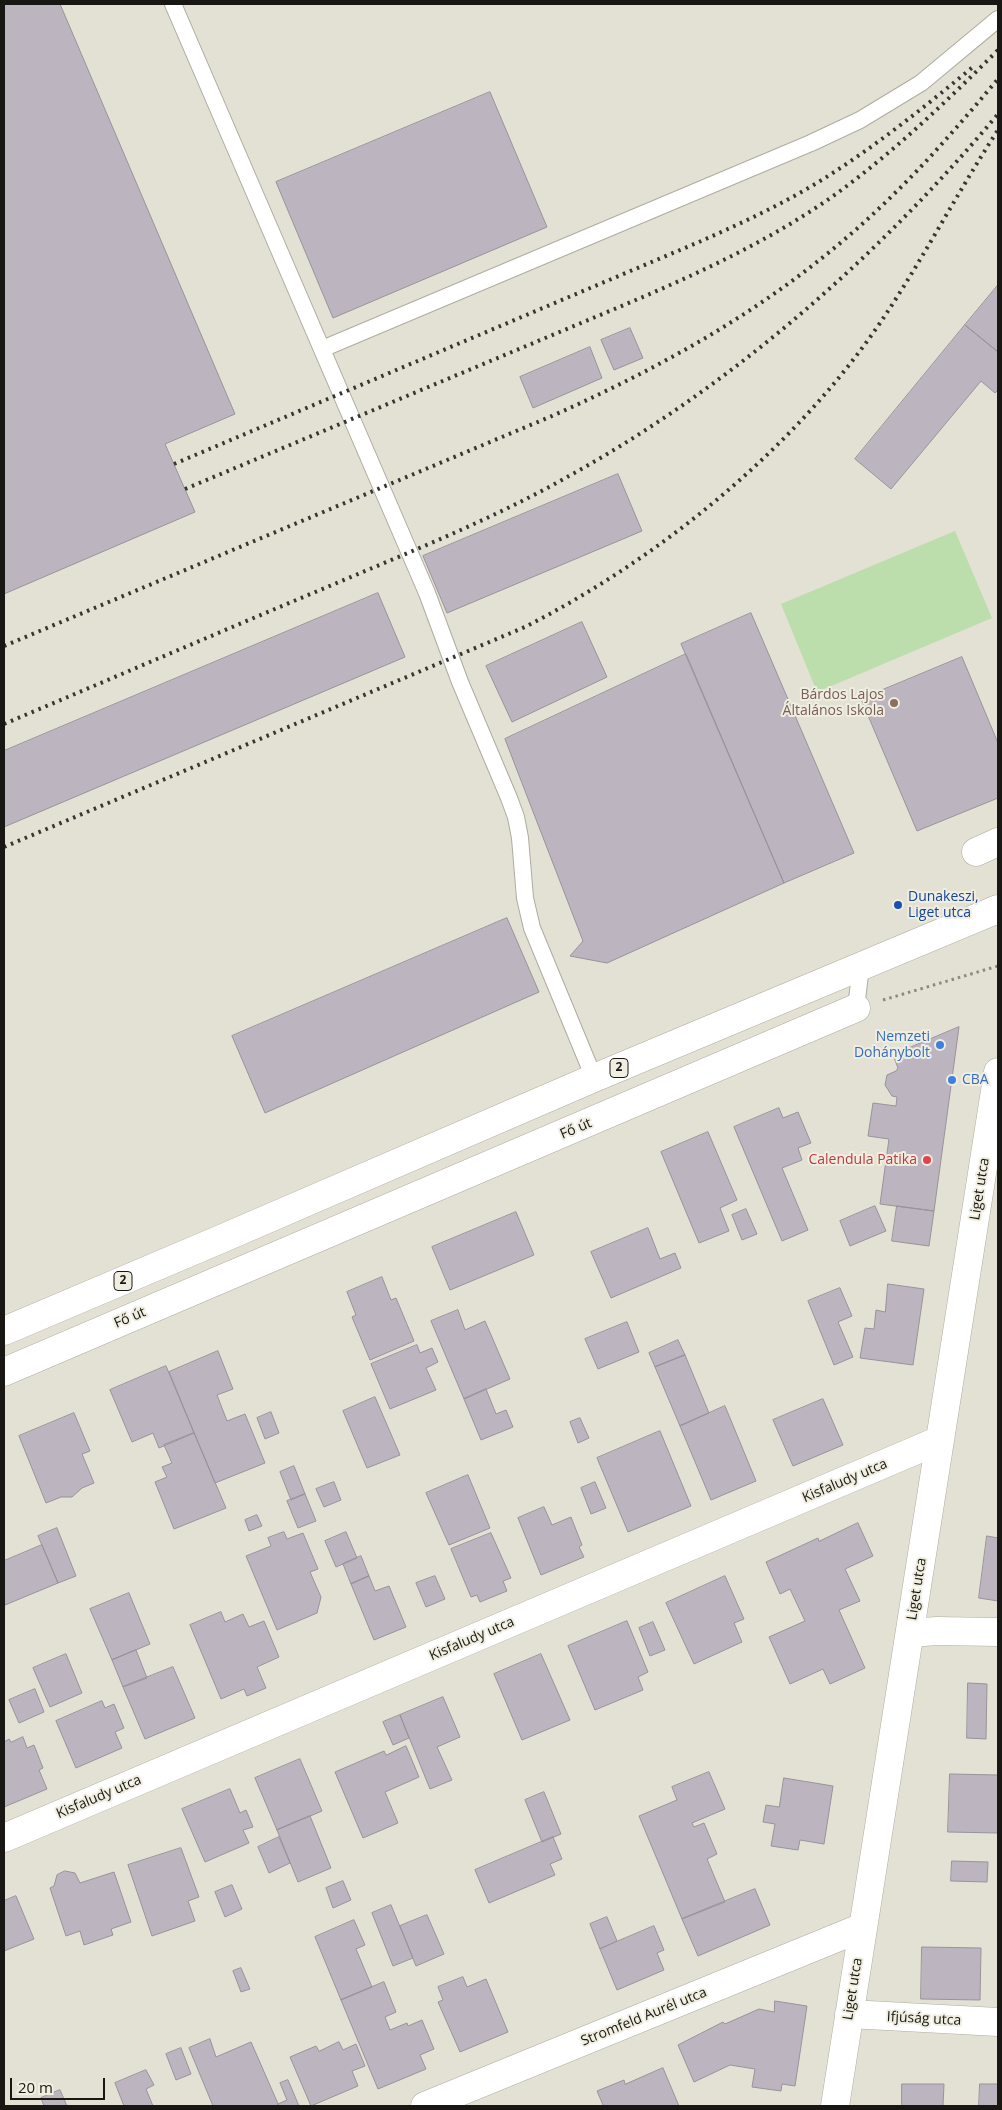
<!DOCTYPE html>
<html>
<head>
<meta charset="utf-8">
<style>
	body { margin:0 }
	#map { position:relative; width:1002px; height:2110px; overflow:hidden; background:#e3e0d4; font-family:"Open Sans",sans-serif }
	canvas { display:block }
	.frame { position:absolute; inset:0; border:5px solid #181713; pointer-events:none }
	.scale { position:absolute; left:10px; top:2078px; width:95px; height:22px; box-sizing:border-box; border:2px solid #181713; border-top:0; padding-left:6px; font-size:15px; line-height:18px; white-space:nowrap; color:#181713; -webkit-text-stroke:4px #f0eee1; paint-order:stroke }
</style>
</head>
<body>
<div id="map">
<canvas width="1002" height="2110"></canvas>
<div class="frame"></div>
<div class="scale">20 m</div>
</div>
<script>
const ctx = document.querySelector('canvas').getContext('2d');
ctx.lineJoin = 'round';
function fill(path, color) { ctx.fillStyle = color; ctx.fill(path, 'evenodd'); }
function trace(path, color, width, dash) { ctx.strokeStyle = color; ctx.lineWidth = width; ctx.lineCap = dash ? 'butt' : 'round'; ctx.setLineDash(dash || []); ctx.stroke(path); }
function drawText(font, color, halo, rows, align = 'center') {
  ctx.font = font + ' "Open Sans",sans-serif'; ctx.lineWidth = 4; ctx.setLineDash([]); ctx.textBaseline = 'middle'; ctx.strokeStyle = halo; ctx.fillStyle = color; for (const [text, x, y, turn = 0] of rows) {
    ctx.save(); ctx.translate(x, y); ctx.rotate((+turn || 0) * Math.PI / 180); ctx.textAlign = isNaN(turn) ? turn : align; if (halo) ctx.strokeText(text, 0, 0); ctx.fillText(text, 0, 0); ctx.restore();
  }
}
fill(new Path2D(`
	M955 531 992 618 817 692 781 604Z`), '#bbdeac');
const building = new Path2D(`
	M4 4H60L235 414 165 444 195 512 4 594Z
	M490 92 547 227 333 318 276 182Z
	M998 285V352L965 325Z
	M965 325 998 352V390L995 393 981 381 891 489 855 459Z
	M630 328 643 358 614 370 601 340Z
	M590 347 602 378 533 408 520 377Z
	M618 474 642 531 447 613 423 556Z
	M378 593 405 657 4 827V751Z
	M751 613 854 853 784 883 681 644Z
	M582 622 607 677 512 722 486 666Z
	M686 654 784 883 607 963 570 956 583 941 505 739Z
	M962 657 998 743V798L917 831 861 699Z
	M507 918 539 992 265 1113 232 1036Z
	M959 1027 934 1211 880 1204 889 1139 868 1136 873 1103 896 1106 897 1097 892 1096 885 1085 887 1075 896 1071 898 1068 893 1055Z
	M779 1108 783 1118 798 1112 811 1143 798 1148 802 1160 782 1168 808 1230 782 1241 734 1127Z
	M708 1132 737 1200 720 1208 729 1231 699 1243 661 1152Z
	M875 1206 886 1231 850 1246 840 1221Z
	M897 1206 934 1211 929 1246 892 1241Z
	M746 1209 757 1234 742 1240 732 1215Z
	M516 1212 534 1255 450 1290 432 1247Z
	M648 1228 660 1259 675 1253 681 1268 611 1298 591 1252Z
	M382 1277 391 1300 396 1298 414 1341 370 1360 352 1317 356 1315 347 1292Z
	M888 1284 924 1289 913 1365 860 1358 865 1328 874 1329 876 1310 885 1312Z
	M840 1288 852 1316 838 1322 853 1357 834 1365 808 1301Z
	M458 1310 465 1330 485 1321 510 1379 464 1399 431 1321Z
	M627 1322 639 1352 598 1369 585 1339Z
	M678 1340 685 1355 655 1367 649 1353Z
	M417 1345 420 1353 432 1348 438 1362 426 1368 436 1390 390 1409 371 1364Z
	M218 1351 233 1389 217 1395 227 1421 245 1414 265 1463 215 1483 169 1372Z
	M685 1355 709 1413 680 1426 655 1367Z
	M166 1366 194 1433 159 1448 153 1433 132 1442 110 1390Z
	M486 1389 496 1414 506 1410 513 1427 481 1440 464 1399Z
	M375 1397 400 1455 367 1468 343 1411Z
	M823 1399 843 1445 793 1466 773 1420Z
	M725 1406 756 1481 711 1500 680 1426Z
	M271 1412 279 1433 265 1439 257 1418Z
	M74 1413 90 1451 82 1454 94 1483 82 1488 72 1497H61L46 1503 19 1436Z
	M580 1418 589 1438 578 1443 570 1422Z
	M660 1431 691 1506 628 1532 597 1458Z
	M194 1433 226 1508 174 1529 155 1482 167 1477 162 1467 172 1463 164 1445Z
	M294 1466 305 1494 291 1500 280 1472Z
	M468 1475 490 1528 449 1545 426 1493Z
	M334 1482 341 1500 324 1507 316 1489Z
	M595 1482 606 1508 591 1514 581 1488Z
	M305 1494 316 1521 298 1528 287 1501Z
	M544 1507 552 1525 571 1517 582 1545 579 1547 584 1557 541 1575 518 1518Z
	M257 1515 262 1526 249 1531 245 1520Z
	M858 1523 873 1556 845 1569 860 1601 839 1610 865 1668 830 1684 823 1669 790 1684 769 1637 805 1621 790 1589 780 1594 766 1562 818 1538 819 1541Z
	M57 1528 76 1576 58 1583 38 1536Z
	M284 1532 287 1539 303 1533 318 1569 310 1572 321 1597 317 1613 277 1630 246 1556 271 1546 268 1538Z
	M346 1532 357 1558 336 1567 325 1541Z
	M491 1533 511 1578 503 1581 507 1591 480 1602 477 1595 471 1597 451 1549Z
	M987 1536 998 1538V1601L979 1598Z
	M42 1545 58 1583 5 1605 4 1601V1561Z
	M361 1556 369 1576 351 1584 343 1564Z
	M369 1576 375 1591 389 1586 406 1627 374 1640 351 1584Z
	M435 1576 445 1599 426 1607 416 1583Z
	M725 1576 744 1619 734 1623 742 1642 694 1664 666 1603Z
	M129 1593 150 1644 112 1660 90 1609Z
	M221 1612 225 1622 243 1614 249 1627 264 1621 279 1657 257 1667 266 1688 247 1696 244 1689 221 1699 190 1625Z
	M627 1621 648 1672 638 1677 643 1690 595 1710 568 1646Z
	M653 1622 665 1650 650 1656 639 1628Z
	M136 1650 147 1678 123 1687 112 1660Z
	M66 1654 82 1693 50 1707 33 1668Z
	M541 1654 570 1720 522 1740 494 1674Z
	M173 1667 195 1718 145 1739 123 1687Z
	M968 1683 987 1684 986 1739 967 1738Z
	M35 1689 44 1712 19 1723 9 1700Z
	M443 1697 460 1737 437 1747 452 1780 430 1789 400 1715Z
	M102 1701 105 1708 114 1704 124 1728 115 1732 122 1748 76 1768 56 1721Z
	M400 1715 409 1738 393 1745 383 1722Z
	M23 1737 27 1748 34 1745 43 1768 39 1770 47 1789 4 1807V1742L9 1739 11 1742Z
	M406 1746 419 1777 385 1792 398 1823 363 1838 335 1772 384 1751 386 1755Z
	M300 1759 322 1811 277 1830 255 1778Z
	M709 1772 725 1809 692 1823 694 1827 704 1823 717 1854 707 1859 725 1902 682 1919 639 1816 677 1800 672 1787Z
	M950 1774 998 1775V1833L948 1832Z
	M784 1778 833 1786 824 1844 800 1840 798 1850 771 1846 775 1824 763 1822 766 1805 779 1807Z
	M230 1789 240 1813 246 1810 253 1827 243 1830 249 1843 205 1862 182 1809Z
	M544 1792 561 1834 542 1842 525 1800Z
	M310 1816 331 1868 298 1882 277 1830Z
	M279 1837 290 1863 269 1873 258 1847Z
	M553 1837 562 1859 550 1864 555 1875 489 1903 475 1870Z
	M181 1848 199 1897 188 1901 195 1921 152 1936 128 1865Z
	M952 1861 988 1862 987 1882 951 1881Z
	M65 1871 75 1873 80 1883 114 1872 131 1922 111 1929 113 1935 84 1945 80 1931 66 1936 50 1888 54 1886 57 1875Z
	M343 1881 351 1900 333 1908 326 1888Z
	M232 1885 242 1909 225 1917 215 1892Z
	M755 1889 770 1925 698 1956 682 1919Z
	M16 1896 34 1939 4 1951V1901Z
	M391 1905 413 1958 393 1966 372 1913Z
	M427 1915 444 1954 416 1966 400 1926Z
	M607 1917 617 1941 600 1949 590 1924Z
	M354 1920 365 1945 356 1949 372 1987 341 2000 315 1937Z
	M654 1926 664 1950 657 1953 664 1970 617 1990 600 1949Z
	M922 1947 981 1948 980 2000 921 1999Z
	M241 1968 250 1989 241 1992 233 1971Z
	M463 1977 467 1987 486 1979 508 2032 460 2052 438 2002 443 2000 438 1987Z
	M384 1982 396 2012 385 2017 390 2030 407 2023 408 2026 422 2020 434 2049 420 2055 426 2069 378 2089 341 2000Z
	M775 2001 807 2006 795 2086 782 2084 781 2091 752 2087 755 2069 730 2065 694 2082 678 2045 723 2022 725 2024 759 2009 774 2012Z
	M210 2039 216 2057 251 2042 279 2106H213L189 2048Z
	M339 2042 343 2050 356 2044 365 2066 352 2071 358 2086 311 2106 290 2057 316 2046 319 2051Z
	M181 2048 191 2074 176 2080 166 2054Z
	M663 2068 679 2106H601L603 2105 597 2091 624 2080 625 2084Z
	M146 2070 154 2085 146 2089 153 2106H124L115 2083Z
	M288 2080 299 2106H279L278 2104 287 2100 280 2083Z
	M902 2084H944L943 2106H902Z
	M980 2084H998V2106H979Z
	M60 2090 67 2106H44L41 2098Z`);
fill(building, '#bcb4be');
trace(building, '#99929b', 1);
const service = new Path2D(`
	M173 4 427 593 460 682 509 798 516 817 520 838 525 898 532 928 594 1078
	M322 349 811 143 860 120 921 83 998 19
	M856 1008 861 966`);
const minor = new Path2D(`
	M976 852 998 842
	M4 1372 856 1008
	M910 1633 937 1631 998 1632
	M4 1838 940 1440
	M849 2014 998 2022
	M425 2106 863 1927
	M835 2106 998 1072`);
const primary = new Path2D(`
	M4 1331 221 1239 594 1078 998 909`);
trace(service, '#aeaca0', 18);
trace(minor, '#aeaca0', 29);
trace(primary, '#aeaca0', 29);
trace(new Path2D(`
	M883 1000 998 966`), '#8c8981', 3, [2.5, 4]);
trace(service, '#fff', 16);
trace(minor, '#fff', 28);
trace(primary, '#fff', 28);
trace(new Path2D(`
	M174 464 699 242C742 223 785 203 825 178 877 145 926 106 974 66
	M185 489 624 305C697 274 770 241 836 194 895 151 947 101 998 50
	M4 646 552 416C680 359 794 293 894 194 931 158 965 118 998 79
	M4 724C113 678 222 631 332 585 412 551 493 519 569 476 733 385 878 257 998 114
	M4 847 525 627C660 558 794 449 880 323 922 261 957 193 998 130`), '#363530', 4, [2.5, 5]);
for (const [x, y, r, color] of [
	[894,703,5,"#8d6e63"],
	[898,905,5,"#1a4fb4"],
	[940,1045,5,"#3f7fe0"],
	[952,1080,5,"#3f7fe0"],
	[927,1160,5,"#e0444e"]
]) { const dot = new Path2D(); dot.arc(x, y, r, 0, 2 * Math.PI); ctx.fillStyle = color; ctx.fill(dot); trace(dot, '#f0eee1', 2); }
for (const [x, y, w] of [
	[619,1068,18],
	[123,1281,18]
]) { const box = new Path2D(); box.roundRect(x - w / 2, y - 9.5, w, 19, 4); ctx.fillStyle = '#f0eee1'; ctx.fill(box); trace(box, '#181713', 1); }
drawText('bold 12px', '#181713', null, [
	["2",619,1068],
	["2",123,1281]
]);
drawText('14px', '#785e54', '#f0eee1', [
	["Bárdos Lajos",884,695],
	["Általános Iskola",884,711]
], 'right');
drawText('14px', '#164399', '#f0eee1', [
	["Dunakeszi,",908,897],
	["Liget utca",908,913]
], 'left');
drawText('14px', '#366cbe', '#f0eee1', [
	["Nemzeti",930,1037],
	["Dohánybolt",930,1053],
	["CBA",962,1080,"left"]
], 'right');
drawText('14px', '#181713', '#f0eee1', [
	["Fő út",576,1129,-23],
	["Liget utca",980,1189,-81],
	["Fő út",130,1318,-23],
	["Kisfaludy utca",845,1481,-23],
	["Liget utca",917,1589,-81],
	["Kisfaludy utca",472,1639,-23],
	["Kisfaludy utca",99,1797,-23],
	["Liget utca",853,1989,-81],
	["Stromfeld Aurél utca",644,2017,-22],
	["Ifjúság utca",924,2019,3]
]);
drawText('14px', '#be3a42', '#f0eee1', [
	["Calendula Patika",917,1160]
], 'right');
</script>
</body>
</html>
